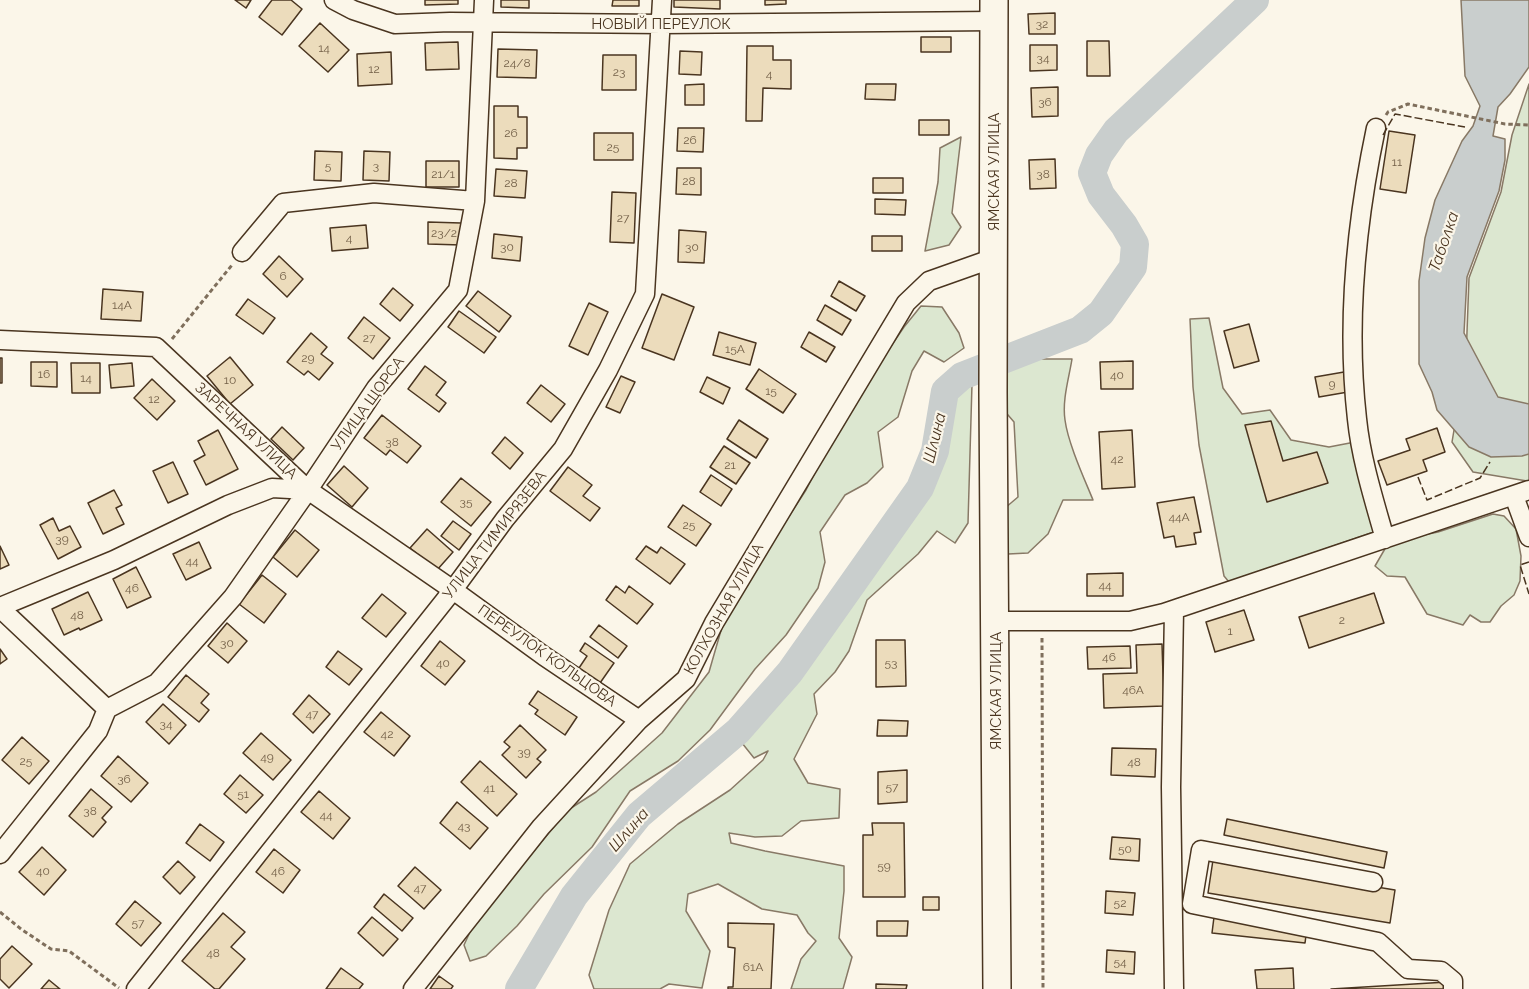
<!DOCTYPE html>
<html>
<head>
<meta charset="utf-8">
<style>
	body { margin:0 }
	canvas { display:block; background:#fbf6e9 }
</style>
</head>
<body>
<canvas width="1529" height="989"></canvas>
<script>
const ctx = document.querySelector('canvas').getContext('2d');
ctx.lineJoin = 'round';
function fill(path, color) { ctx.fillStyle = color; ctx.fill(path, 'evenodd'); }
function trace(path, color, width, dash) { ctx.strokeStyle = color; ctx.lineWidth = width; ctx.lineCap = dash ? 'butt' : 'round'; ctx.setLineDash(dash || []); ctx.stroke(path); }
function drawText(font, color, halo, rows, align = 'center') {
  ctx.font = font + ' Raleway,sans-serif'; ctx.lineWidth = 4.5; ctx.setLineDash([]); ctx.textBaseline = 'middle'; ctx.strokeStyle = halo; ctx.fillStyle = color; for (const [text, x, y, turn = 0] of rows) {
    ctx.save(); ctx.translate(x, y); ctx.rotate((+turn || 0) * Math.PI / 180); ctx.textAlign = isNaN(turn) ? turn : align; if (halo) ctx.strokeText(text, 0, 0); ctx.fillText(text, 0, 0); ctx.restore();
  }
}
const green = new Path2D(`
	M1529 84V481H1527L1473 472 1452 442 1466 359 1469 278 1501 192 1512 135Z
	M961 137 952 213 961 227 949 245 925 251 938 182 940 148Z
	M921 306 942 307 959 333 964 348 944 362 924 351 912 371 898 417 878 432 883 467 867 483 845 495 820 532 825 562 818 588 786 635 755 669 710 730 678 761 630 791 592 847 544 894 517 926 486 956 470 961 464 945 475 921 568 810 596 792 662 733 709 672 726 613 806 490 836 432 874 371 904 327Z
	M1209 318 1223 388 1242 414 1270 410 1291 440 1329 447 1355 442 1377 531 1229 582 1224 576 1199 445 1193 387 1190 319Z
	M1027 359H1072C1069 378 1062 400 1065 420 1068 443 1084 478 1093 500H1063L1048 534 1028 553 1008 554 1005 508 1018 497 1014 422 1002 408 1004 371Z
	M972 384 968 523 955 543 937 531 918 554 867 600 849 651 835 672 814 694 817 714 794 759 808 783 840 789 839 818 801 821 782 836 755 837 729 833 731 843 765 851 844 866V891L839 938 852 957 843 989H791L801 959 816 941 808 933 797 915 762 909 718 884 688 894 686 911 710 951 702 988 669 984 660 989H594L589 975 609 910 630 864 678 824 730 790 763 760 768 751 754 758 742 743 781 696 822 643 854 594 920 503 940 471 950 395Z
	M1493 514 1504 516 1516 529 1521 556 1520 581 1514 595 1501 606 1490 622H1481L1470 615 1463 625 1427 614 1405 577 1387 576 1375 566 1386 547 1409 538 1438 532Z`);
fill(green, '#dce7d0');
trace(green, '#887966', 1.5);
const water = new Path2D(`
	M1461 0H1529V67L1510 94 1498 107 1493 136 1505 139V160L1499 191 1467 277 1464 333 1498 397 1529 404V454L1522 456 1491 457 1469 447 1437 410 1432 392 1419 364V281L1425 238 1435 200 1462 141 1473 126 1480 106 1465 76Z`);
fill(water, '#c9cecd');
trace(water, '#887966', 1.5);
trace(new Path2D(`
	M519 989 574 896 639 815 738 731 790 672 920 488 935 451 945 391 962 376 1080 330 1101 313 1133 267 1135 244 1124 225 1101 195 1092 173 1099 155 1116 131 1255 0`), '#c9cecd', 28);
const building = new Path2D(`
	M235 0H251L246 8Z
	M272 0H291L302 9 282 35 259 17Z
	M425 0H458V4L425 5Z
	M501 0H529V8L501 7Z
	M613 0H639V6H612Z
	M674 0H720V9L674 7Z
	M765 0H786V4L765 5Z
	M1055 13V34H1029L1028 14Z
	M320 23 349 50 328 72 299 46Z
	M921 37H951V52H921Z
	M1087 41H1109L1110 76H1087Z
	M458 42 459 69 426 70 425 43Z
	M1030 45H1057V70L1030 71Z
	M747 46H773V60H791V89L763 88 762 121H746Z
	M498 49 537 50 536 78 497 77Z
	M680 51 702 52 701 75 679 74Z
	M391 52 392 84 358 86 357 54Z
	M603 55H636V90H602Z
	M704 84V105H685V85Z
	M866 84H896L895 100 865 99Z
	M1058 87V116L1032 117 1031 88Z
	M494 106H518V117H527V148H517V159L494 158Z
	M919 120H949V135H919Z
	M678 128H704L703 152 677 151Z
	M1389 131 1415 135 1406 193 1380 189Z
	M594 133H633V160H594Z
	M315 151 342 152 341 181 314 180Z
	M364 151 390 152 389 181 363 180Z
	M1055 159 1056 188 1030 189 1029 160Z
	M426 161H459V187H426Z
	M677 168H701V195L676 194Z
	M496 169 527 171 525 198 494 196Z
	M873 178H903V193H873Z
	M612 192 636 193 634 243 610 242Z
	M875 199 906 200 905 215 875 214Z
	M428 222 461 223V245L428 244Z
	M366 225 368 248 332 251 330 228Z
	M679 230 706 232 704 263 678 262Z
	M494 234 522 237 520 261 492 258Z
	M872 236H902V251H872Z
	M279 256 303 279 287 297 263 274Z
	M839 281 865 296 856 311 831 296Z
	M393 288 413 305 400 321 380 304Z
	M103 289 143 292 141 321 101 319Z
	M478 291 511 316 499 332 466 306Z
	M662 294 694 307 674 360 642 348Z
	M248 299 275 318 263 334 236 315Z
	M589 303 608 312 588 355 569 346Z
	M825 305 851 320 842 335 817 320Z
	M459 311 496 337 484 353 448 327Z
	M364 317 390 338 373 359 348 338Z
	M1249 324 1259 361 1234 368 1224 331Z
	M719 332 756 343 750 365 713 355Z
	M809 332 835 347 826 362 801 347Z
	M311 333 327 347 321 354 333 363 319 380 308 371 304 375 287 362Z
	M230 357 253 385 230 404 207 376Z
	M0 358H2V383H0Z
	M1133 361V389H1101L1100 362Z
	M31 362H57V387L31 386Z
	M71 363H100V393H72Z
	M132 363 134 386 111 388 109 365Z
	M425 366 446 382 436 395 446 403 439 412 408 389Z
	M759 369 796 394 783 413 746 389Z
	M1344 372 1348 392 1319 397 1315 377Z
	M621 376 635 382 620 413 606 407Z
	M707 377 730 388 723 404 700 392Z
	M152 379 175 401 157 420 134 398Z
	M541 385 565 404 551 422 527 403Z
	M382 415 421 446 407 463 390 450 386 455 364 438Z
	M739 420 768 439 756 458 727 439Z
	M1271 421 1283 461 1317 452 1328 483 1267 502 1245 425Z
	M282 427 304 448 293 460 271 439Z
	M1437 428 1445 452 1423 460 1427 471 1387 485 1378 461 1410 450 1406 439Z
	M218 430 238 469 206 485 194 461 205 455 198 441Z
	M1132 430 1135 487 1102 489 1099 432Z
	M505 437 523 453 510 469 492 453Z
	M724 446 750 463 736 484 710 467Z
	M173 462 188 494 168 503 153 471Z
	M344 466 368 488 352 507 327 485Z
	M568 467 592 485 583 496 600 508 590 521 550 491Z
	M711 475 732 489 721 506 700 492Z
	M461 478 491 502 471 526 441 502Z
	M114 490 122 505 116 508 124 524 103 534 88 503Z
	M1194 497 1201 532 1194 533 1196 544 1176 547 1174 536 1164 538 1157 503Z
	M683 505 711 524 696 546 668 527Z
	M53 518 59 531 70 526 81 547 58 559 40 525Z
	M453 521 471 534 459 550 441 536Z
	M427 529 453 552 437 570 410 548Z
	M295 530 319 550 297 577 273 557Z
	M199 542 211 568 186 580 173 554Z
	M0 546 9 565 0 569Z
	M646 546 657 553 661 547 685 564 670 584 636 559Z
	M136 567 151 597 127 608 113 579Z
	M1123 573V596H1087V574Z
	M262 575 286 594 264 623 239 604Z
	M616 586 625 593 629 586 653 604 637 624 606 600Z
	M88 592 102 620 80 630 79 628 64 635 52 609Z
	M1374 593 1384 623 1309 648 1299 617Z
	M382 594 406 613 386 637 362 618Z
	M1244 610 1254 640 1215 652 1206 622Z
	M227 623 247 641 228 663 208 646Z
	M599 625 627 646 618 658 590 637Z
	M876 640H905L906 686 876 687Z
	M440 641 465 661 445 685 421 666Z
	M585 643 614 663 600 683 579 668 587 656 580 651Z
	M1162 644 1164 706 1104 708 1103 674 1137 673 1136 645Z
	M1130 646 1131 668 1088 669 1087 647Z
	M0 649 7 659 0 664Z
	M338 651 362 669 349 685 326 667Z
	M186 675 209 694 201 703 209 710 199 722 168 697Z
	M538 691 577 717 565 735 535 714 538 710 529 704Z
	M309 695 330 714 313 733 293 714Z
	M163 704 186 725 169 744 146 722Z
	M381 712 410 736 394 756 364 732Z
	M878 720 908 721 907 736H877Z
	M520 725 546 750 537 759 541 762 526 778 502 755 510 747 504 742Z
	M261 733 291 760 273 780 243 753Z
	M22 737 49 761 29 784 2 760Z
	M1112 748 1156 749 1155 777 1111 775Z
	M118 756 148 783 131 802 101 776Z
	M480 761 517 794 497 816 461 782Z
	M907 770V802L878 804V772Z
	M240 775 263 795 246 813 224 794Z
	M91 789 112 807 102 818 106 822 93 837 69 816Z
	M319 791 350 818 333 839 301 812Z
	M457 802 488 828 470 849 440 823Z
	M1227 819 1387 852 1384 868 1224 835Z
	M872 823H904L905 897H863V835H873Z
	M200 824 224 842 210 861 186 843Z
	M1112 837 1140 839 1139 861 1110 859Z
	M42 847 66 870 44 895 19 872Z
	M274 849 300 870 283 893 256 872Z
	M1213 860 1395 890 1390 923 1208 893Z
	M178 861 195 877 180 894 163 877Z
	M415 867 441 890 424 909 398 886Z
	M1106 891 1135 893 1133 915 1105 913Z
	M384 894 413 918 402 931 374 907Z
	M923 897H939V910H923Z
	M135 901 161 923 141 946 116 924Z
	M223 913 245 932 231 947 245 959 219 989H215L182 961Z
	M372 917 398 939 383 956 358 933Z
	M1214 917 1307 928 1305 943 1212 933Z
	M877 921H908L907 936H877Z
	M728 923 774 924 771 989H728V987H733L735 948 728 947Z
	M12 946 32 964 9 988 0 979V959Z
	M1107 950 1135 952 1134 974 1106 972Z
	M341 968 363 984 359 989H326Z
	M1293 968 1294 989H1257L1255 970Z
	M439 976 453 986 451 989H430Z
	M49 980 60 989H41Z
	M1447 982V989H1331Z
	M876 984 907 985 906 989H876Z`);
fill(building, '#ecdcbc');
trace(building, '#4a3520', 1.5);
const minor = new Path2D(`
	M334 0 353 10 395 24 450 22 662 24 994 21
	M1376 128C1356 223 1346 322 1357 419 1361 459 1374 500 1385 539
	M242 252 283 203 374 193 475 201
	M0 340 156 347 308 490 453 590 544 656 639 720
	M1514 496 1529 537
	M0 607 114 560 228 505 272 488 308 490 376 388 458 290 475 201 484 0
	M0 608 107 709
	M995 621H1130L1164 613 1529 490
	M0 854 98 731 107 709 157 683 233 597 308 490
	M1373 882 1201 850 1192 904 1378 942 1408 969 1441 971 1453 981V989
	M136 989 453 590 505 519 563 449 608 370 645 294 662 0
	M413 989 541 827 639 720 686 679 714 623 906 303 929 281 994 258
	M1174 989 1171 787 1174 610`);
const highway = new Path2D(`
	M994 0 993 392 997 989`);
trace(minor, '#4a3520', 21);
trace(highway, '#4a3520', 30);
trace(new Path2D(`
	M1386 115 1388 112 1408 104 1505 124 1529 125
	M172 339 232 265
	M1042 638 1043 989
	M0 912 21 929 51 949 69 951 119 988`), '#7f6f5c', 3, [4.5, 3]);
trace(minor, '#fbf6e9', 18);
trace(highway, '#fbf6e9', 27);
trace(new Path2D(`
	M1383 135 1395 114 1465 127
	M1418 477 1427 500 1480 478 1490 462
	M1529 562 1520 565 1529 594`), '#4a3520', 1.5, [8, 3]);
drawText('12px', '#725f47', null, [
	["32",1042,24],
	["14",324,48],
	["34",1043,58],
	["24/8",517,63],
	["12",374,69],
	["23",619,72],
	["4",769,74],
	["36",1045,102],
	["26",511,133],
	["26",690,140],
	["25",613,147],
	["11",1397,162],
	["5",328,166],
	["3",376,166],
	["21/1",443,174],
	["38",1043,174],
	["28",689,181],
	["28",511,183],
	["27",623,218],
	["23/2",444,233],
	["4",349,238],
	["30",507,247],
	["30",692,247],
	["6",283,276],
	["14А",122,305],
	["27",369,338],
	["15А",735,349],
	["29",308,358],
	["16",44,374],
	["40",1117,375],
	["14",86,378],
	["10",230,380],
	["9",1332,384],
	["15",771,391],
	["12",154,399],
	["38",392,442],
	["42",1117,459],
	["21",730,465],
	["35",466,502],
	["44А",1179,517],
	["25",689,525],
	["39",62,539],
	["44",192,561],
	["44",1105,585],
	["46",132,588],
	["48",77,615],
	["2",1342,620],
	["1",1230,631],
	["30",227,643],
	["46",1109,657],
	["40",443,663],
	["53",891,663],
	["46А",1133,690],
	["47",312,714],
	["34",166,724],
	["42",387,734],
	["39",524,752],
	["49",267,757],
	["25",26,761],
	["48",1134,762],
	["36",124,779],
	["57",892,787],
	["41",489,788],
	["51",243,794],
	["38",90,811],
	["44",326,815],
	["43",464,826],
	["50",1125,849],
	["59",884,866],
	["40",43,871],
	["46",278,871],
	["47",420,888],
	["52",1120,903],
	["57",138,923],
	["48",213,953],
	["54",1120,962],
	["61А",753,967]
]);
drawText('15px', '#4a3520', '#fbf6e9', [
	["НОВЫЙ ПЕРЕУЛОК",661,24],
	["ЯМСКАЯ УЛИЦА",994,172,-90],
	["УЛИЦА ЩОРСА",368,404,-54],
	["ЗАРЕЧНАЯ УЛИЦА",246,431,43],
	["УЛИЦА ТИМИРЯЗЕВА",495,535,-52],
	["КОЛХОЗНАЯ УЛИЦА",724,609,-61],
	["ПЕРЕУЛОК КОЛЬЦОВА",547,656,35],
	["ЯМСКАЯ УЛИЦА",996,691,-90]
]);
drawText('italic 16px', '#4a3520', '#fbf6e9', [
	["Таболка",1444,242,-71],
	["Шлина",935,438,-76],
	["Шлина",629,830,-49]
]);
</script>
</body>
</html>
